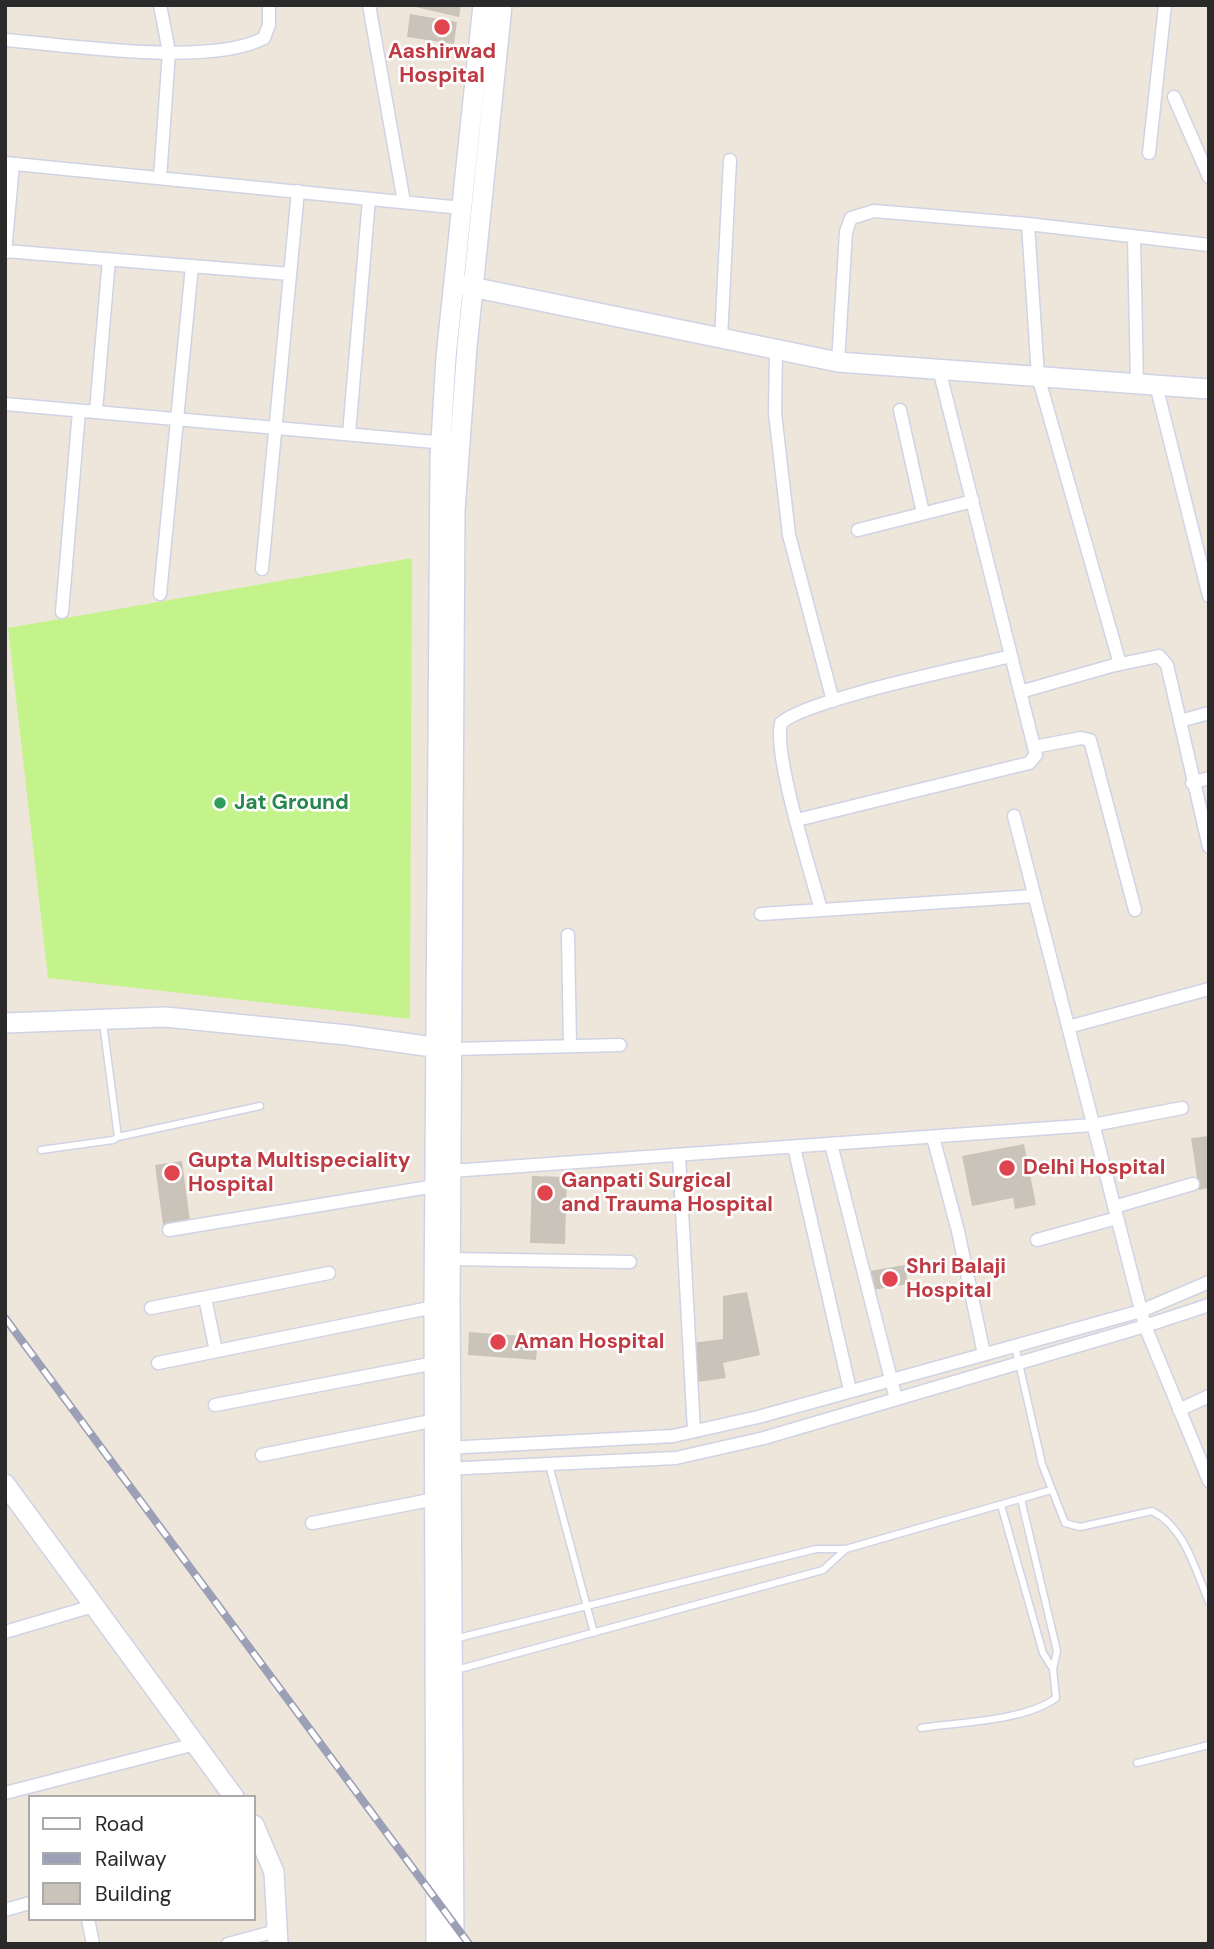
<!DOCTYPE html>
<html>
<head>
<meta charset="utf-8">
<style>
	body { margin:0 }
	#map { position:relative; width:1214px; height:1949px; overflow:hidden; background:#eee6da; font-family:"DM Sans",sans-serif }
	canvas { display:block }
	.frame { position:absolute; inset:0; border:7px solid #2a2a2a; pointer-events:none }
	.legend { position:absolute; left:28px; top:1795px; width:228px; height:126px; box-sizing:border-box; background:#fff; border:2px solid #aaa; margin:0; padding:9px 12px; list-style:none; font-size:21px; color:#2a2a2a }
	.legend li { display:flex; align-items:center; gap:14px; height:35px }
	.legend b { width:35px; border:2px solid #aaa }
</style>
</head>
<body>
<div id="map">
<canvas width="1214" height="1949"></canvas>
<div class="frame"></div>
<ul class="legend">
<li><b style="height:9px;background:#fff"></b>Road</li>
<li><b style="height:9px;background:#9ca0b7"></b>Railway</li>
<li><b style="height:19px;background:#c9c3ba"></b>Building</li>
</ul>
</div>
<script>
const ctx = document.querySelector('canvas').getContext('2d');
ctx.lineJoin = 'round';
function fill(path, color) { ctx.fillStyle = color; ctx.fill(path, 'evenodd'); }
function trace(path, color, width, dash) { ctx.strokeStyle = color; ctx.lineWidth = width; ctx.lineCap = dash ? 'butt' : 'round'; ctx.setLineDash(dash || []); ctx.stroke(path); }
function drawText(font, color, halo, rows, align = 'center') {
  ctx.font = font + ' "DM Sans",sans-serif'; ctx.lineWidth = 5; ctx.setLineDash([]); ctx.textBaseline = 'middle'; ctx.strokeStyle = halo; ctx.fillStyle = color; for (const [text, x, y, turn = 0] of rows) {
    ctx.save(); ctx.translate(x, y); ctx.rotate((+turn || 0) * Math.PI / 180); ctx.textAlign = isNaN(turn) ? turn : align; if (halo) ctx.strokeText(text, 0, 0); ctx.fillText(text, 0, 0); ctx.restore();
  }
}
fill(new Path2D(`
	M412 558 410 1019 48 978 8 628Z`), '#c5f38b');
fill(new Path2D(`
	M407 5H461L459 17Z
	M410 14 457 22 454 44 407 37Z
	M1209 1136V1188L1199 1190 1191 1138Z
	M1024 1144 1036 1205 1015 1209 1013 1198 972 1206 962 1156Z
	M182 1161 190 1221 163 1225 155 1165Z
	M532 1176 567 1177 565 1244 530 1243Z
	M905 1265 908 1284 873 1290 870 1271Z
	M747 1292 760 1355 723 1363 726 1378 698 1382 692 1343 723 1339V1296Z
	M469 1332 538 1337 536 1360 468 1355Z`), '#c9c3ba');
const lane = new Path2D(`
	M118 1137 260 1106
	M41 1150 113 1140 118 1137 103 1023
	M1015 1346 1042 1464 1065 1523 1080 1527 1152 1511C1185 1527 1195 1570 1209 1602
	M549 1465 594 1633
	M1001 1505 1043 1653 1053 1669 1057 1651 1021 1499
	M454 1639 816 1549H846L1051 1490
	M456 1670 823 1570 846 1549
	M921 1728C960 1722 1025 1721 1056 1698L1053 1669
	M1137 1763 1209 1745`);
const street = new Path2D(`
	M369 5 404 202
	M5 40C70 45 210 67 264 38L269 25V5
	M1174 97 1209 177
	M1149 153 1165 5
	M5 163 462 208
	M160 178 169 52 160 5
	M1028 224 1038 376 1120 664
	M1134 236 1137 384
	M5 251 290 274
	M5 253 13 164
	M721 339 730 160
	M776 350 775 413 789 535 833 701
	M838 362 846 232 851 218 874 211 1028 224 1209 245
	M1156 385 1209 596
	M5 404 446 443
	M900 410 923 513
	M96 411 109 259
	M349 434 369 199
	M858 530 973 501
	M262 569 298 191
	M160 594 192 266
	M62 612 79 411
	M1020 692 1111 666 1159 656 1167 665 1180 721
	M1209 713 1180 721 1209 847
	M1034 747 1081 738 1090 740 1135 910
	M1192 783 1209 778
	M1014 816 1145 1326 1209 1481
	M797 820 1029 763 1036 755 939 369
	M821 910C811 872 773 755 781 723 807 699 968 667 1011 656
	M761 914 1034 896
	M568 935 570 1046
	M1068 1027 1209 989
	M452 1049 620 1045
	M933 1137 958 1231 984 1354
	M831 1144 896 1399
	M794 1147 850 1390
	M679 1155 694 1431
	M451 1171 1093 1125 1182 1108
	M1114 1207 1193 1184
	M169 1230 435 1186
	M1037 1240 1117 1218
	M450 1259 630 1262
	M205 1298 216 1351
	M151 1308 329 1273
	M158 1363 434 1307
	M215 1405 435 1363
	M1179 1410 1209 1396
	M446 1448 673 1436 758 1417 1141 1311 1209 1282
	M262 1455 436 1420
	M444 1469 676 1458 764 1438 1145 1326 1209 1305
	M312 1523 435 1499
	M5 1632 93 1606
	M5 1793 195 1744
	M5 1910 30 1903
	M88 1919 93 1944
	M228 1944 276 1931`);
const secondary = new Path2D(`
	M462 285 838 362 1209 389
	M5 1023 165 1017 347 1035 447 1049
	M5 1484 234 1797
	M254 1825 274 1872 278 1944
	M436 1944 434 1307 440 458 446 357 483 5
	M454 1944 450 1300 455 510 467 347 502 5`);
trace(lane, '#cfd3e5', 9);
trace(street, '#cfd3e5', 15);
trace(secondary, '#cfd3e5', 22);
trace(lane, '#fff', 6);
trace(street, '#fff', 12);
trace(secondary, '#fff', 19);
const rail = new Path2D(`
	M5 1318 469 1944`);
trace(rail, '#9ca0b7', 8);
trace(rail, '#fff', 5, [16]);
for (const [x, y, r, color] of [
	[442,27,9,"#e0444e"],
	[220,803,7,"#2e9e5b"],
	[1007,1168,9,"#e0444e"],
	[172,1173,9,"#e0444e"],
	[545,1193,9,"#e0444e"],
	[890,1279,9,"#e0444e"],
	[498,1342,9,"#e0444e"]
]) { const dot = new Path2D(); dot.arc(x, y, r, 0, 2 * Math.PI); ctx.fillStyle = color; ctx.fill(dot); trace(dot, '#fff', 2.5); }
drawText('bold 21px', '#be3a42', '#fff', [
	["Aashirwad",442,52,"center"],
	["Hospital",442,76,"center"],
	["Gupta Multispeciality",188,1161],
	["Hospital",188,1185],
	["Delhi Hospital",1023,1168],
	["Ganpati Surgical",561,1181],
	["and Trauma Hospital",561,1205],
	["Shri Balaji",906,1267],
	["Hospital",906,1291],
	["Aman Hospital",514,1342]
], 'left');
drawText('bold 21px', '#27864d', '#fff', [
	["Jat Ground",234,803]
], 'left');
</script>
</body>
</html>
